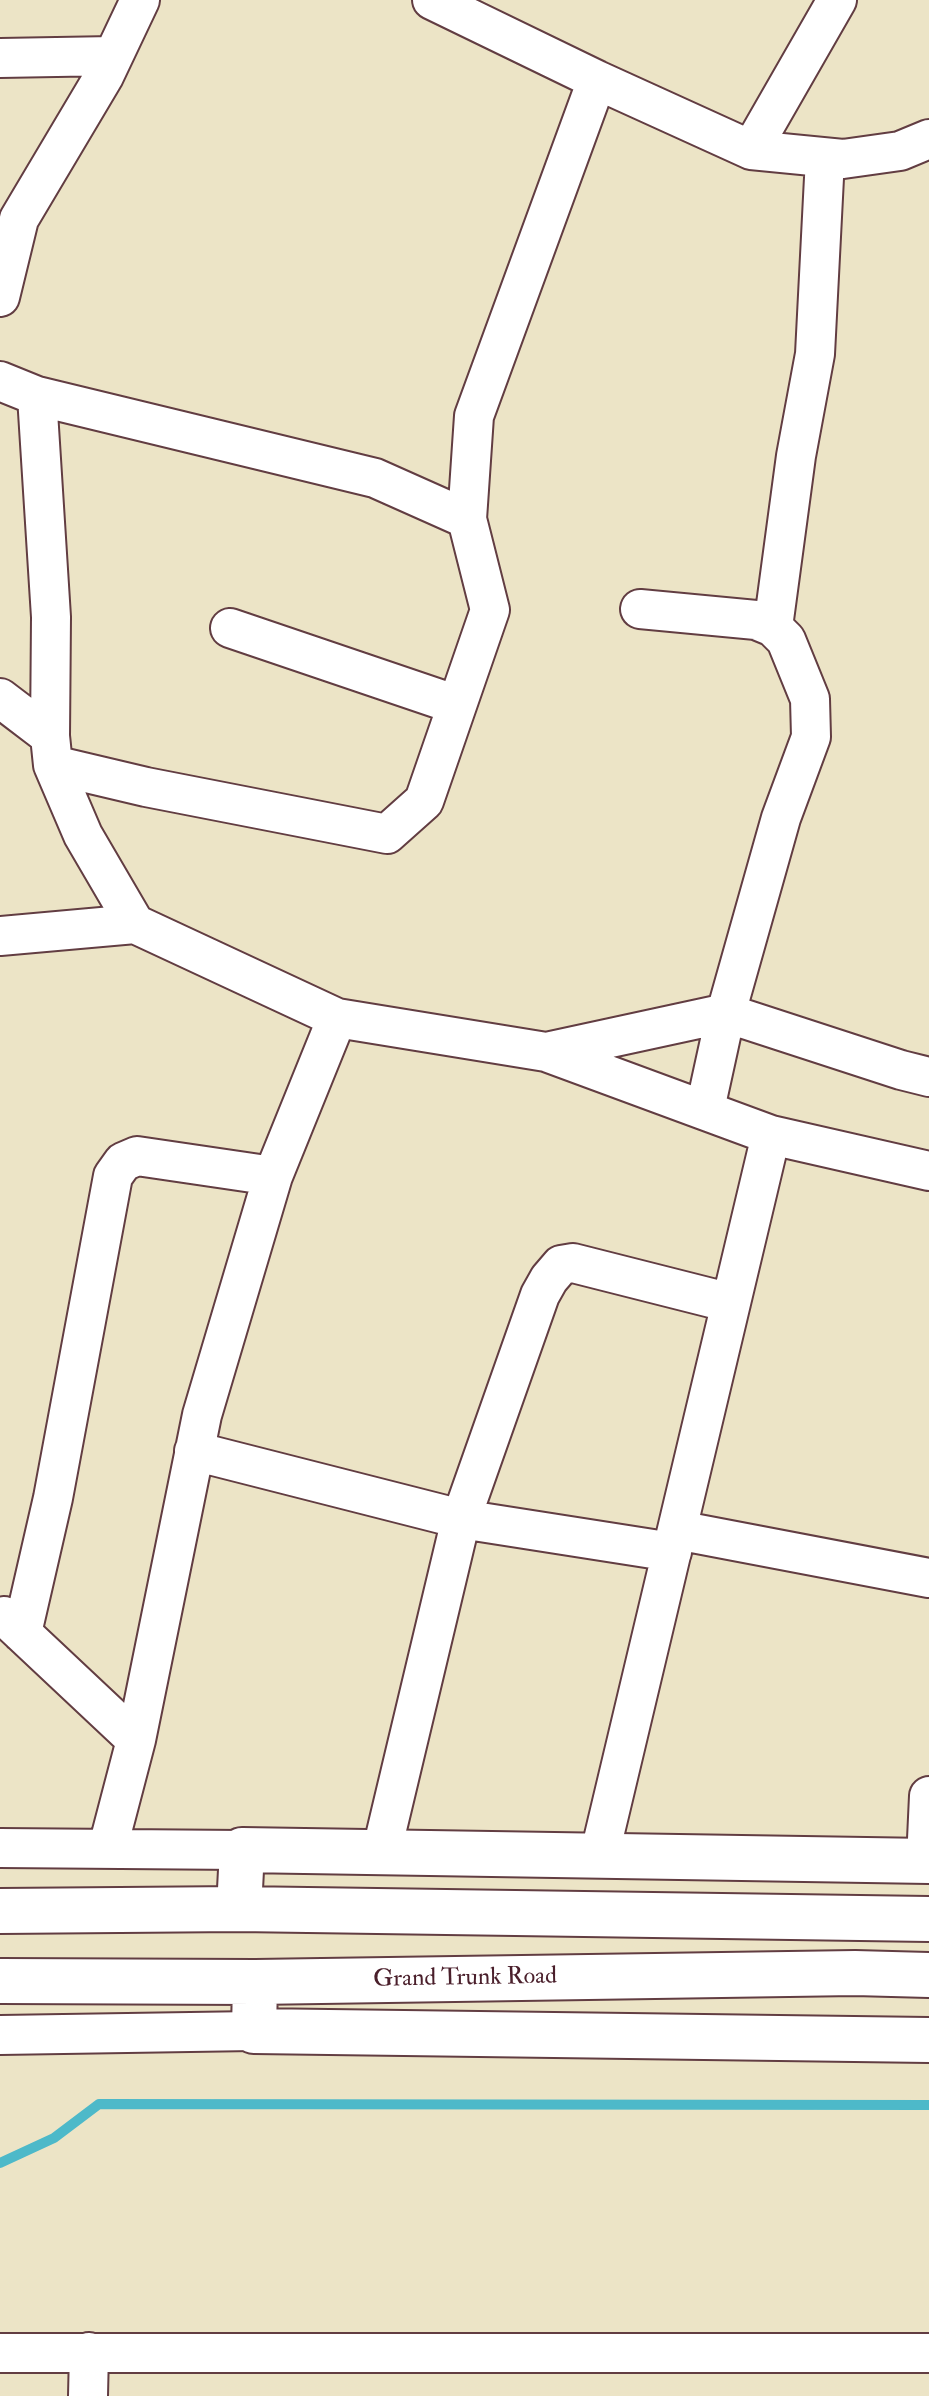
<!DOCTYPE html>
<html>
<head>
<meta charset="utf-8">
<style>
	body { margin:0 }
	canvas { display:block; background:#ece4c6 }
</style>
</head>
<body>
<canvas width="929" height="2396"></canvas>
<script>
const ctx = document.querySelector('canvas').getContext('2d');
ctx.lineJoin = 'round';
function trace(path, color, width, dash) { ctx.strokeStyle = color; ctx.lineWidth = width; ctx.lineCap = dash ? 'butt' : 'round'; ctx.setLineDash(dash || []); ctx.stroke(path); }
function drawText(font, color, halo, rows, align = 'center') {
  ctx.font = font + ' "IM FELL Double Pica",serif'; ctx.lineWidth = 8; ctx.setLineDash([]); ctx.textBaseline = 'middle'; ctx.strokeStyle = halo; ctx.fillStyle = color; for (const [text, x, y, turn = 0] of rows) {
    ctx.save(); ctx.translate(x, y); ctx.rotate((+turn || 0) * Math.PI / 180); ctx.textAlign = isNaN(turn) ? turn : align; if (halo) ctx.strokeText(text, 0, 0); ctx.fillText(text, 0, 0); ctx.restore();
  }
}
trace(new Path2D(`
	M0 2163 54 2138 99 2104 929 2105`), '#4db9c9', 10);
const minor = new Path2D(`
	M432 0 597 80 751 150 843 159 900 151 929 139
	M0 58 113 56
	M751 150 837 0
	M0 297 19 219 104 76 140 0
	M0 381 37 396 375 478 467 519
	M37 396 51 617 50 736 53 765 83 835 135 924 337 1018 546 1052 771 1135 929 1171
	M640 609 756 620 773 627 786 640 810 699 811 737 781 818 726 1013 705 1109
	M773 627 796 456 815 354 825 158
	M230 628 457 705
	M0 698 50 736
	M53 765 146 787 387 834 424 801 490 610 467 519 474 416 597 80
	M0 936 135 924
	M546 1052 726 1013 901 1070 929 1077
	M194 1451 461 1519 672 1552
	M677 1530 929 1578
	M4 1616 136 1740
	M22 1633 53 1498 113 1176 123 1162 137 1156 273 1176
	M108 1847 136 1740 202 1415 273 1176 337 1018
	M0 1848 242 1850
	M381 1854 461 1519 540 1295 549 1279 561 1265 573 1263 731 1303
	M599 1857 771 1135
	M926 1861 929 1796
	M0 2035 254 2031
	M0 2353H929
	M88 2396 89 2352`);
const highway = new Path2D(`
	M239 1909 242 1850 929 1861
	M0 1911 239 1909 929 1919
	M0 1981 255 1982 855 1973 929 1975
	M255 1982 254 2031 929 2040`);
trace(minor, '#623d42', 42);
trace(highway, '#623d42', 48);
trace(minor, '#fff', 38);
trace(highway, '#fff', 44);
drawText('24px', '#4a1f2b', '#fff', [
	["Grand Trunk Road",465,1979,-1]
]);
</script>
</body>
</html>
